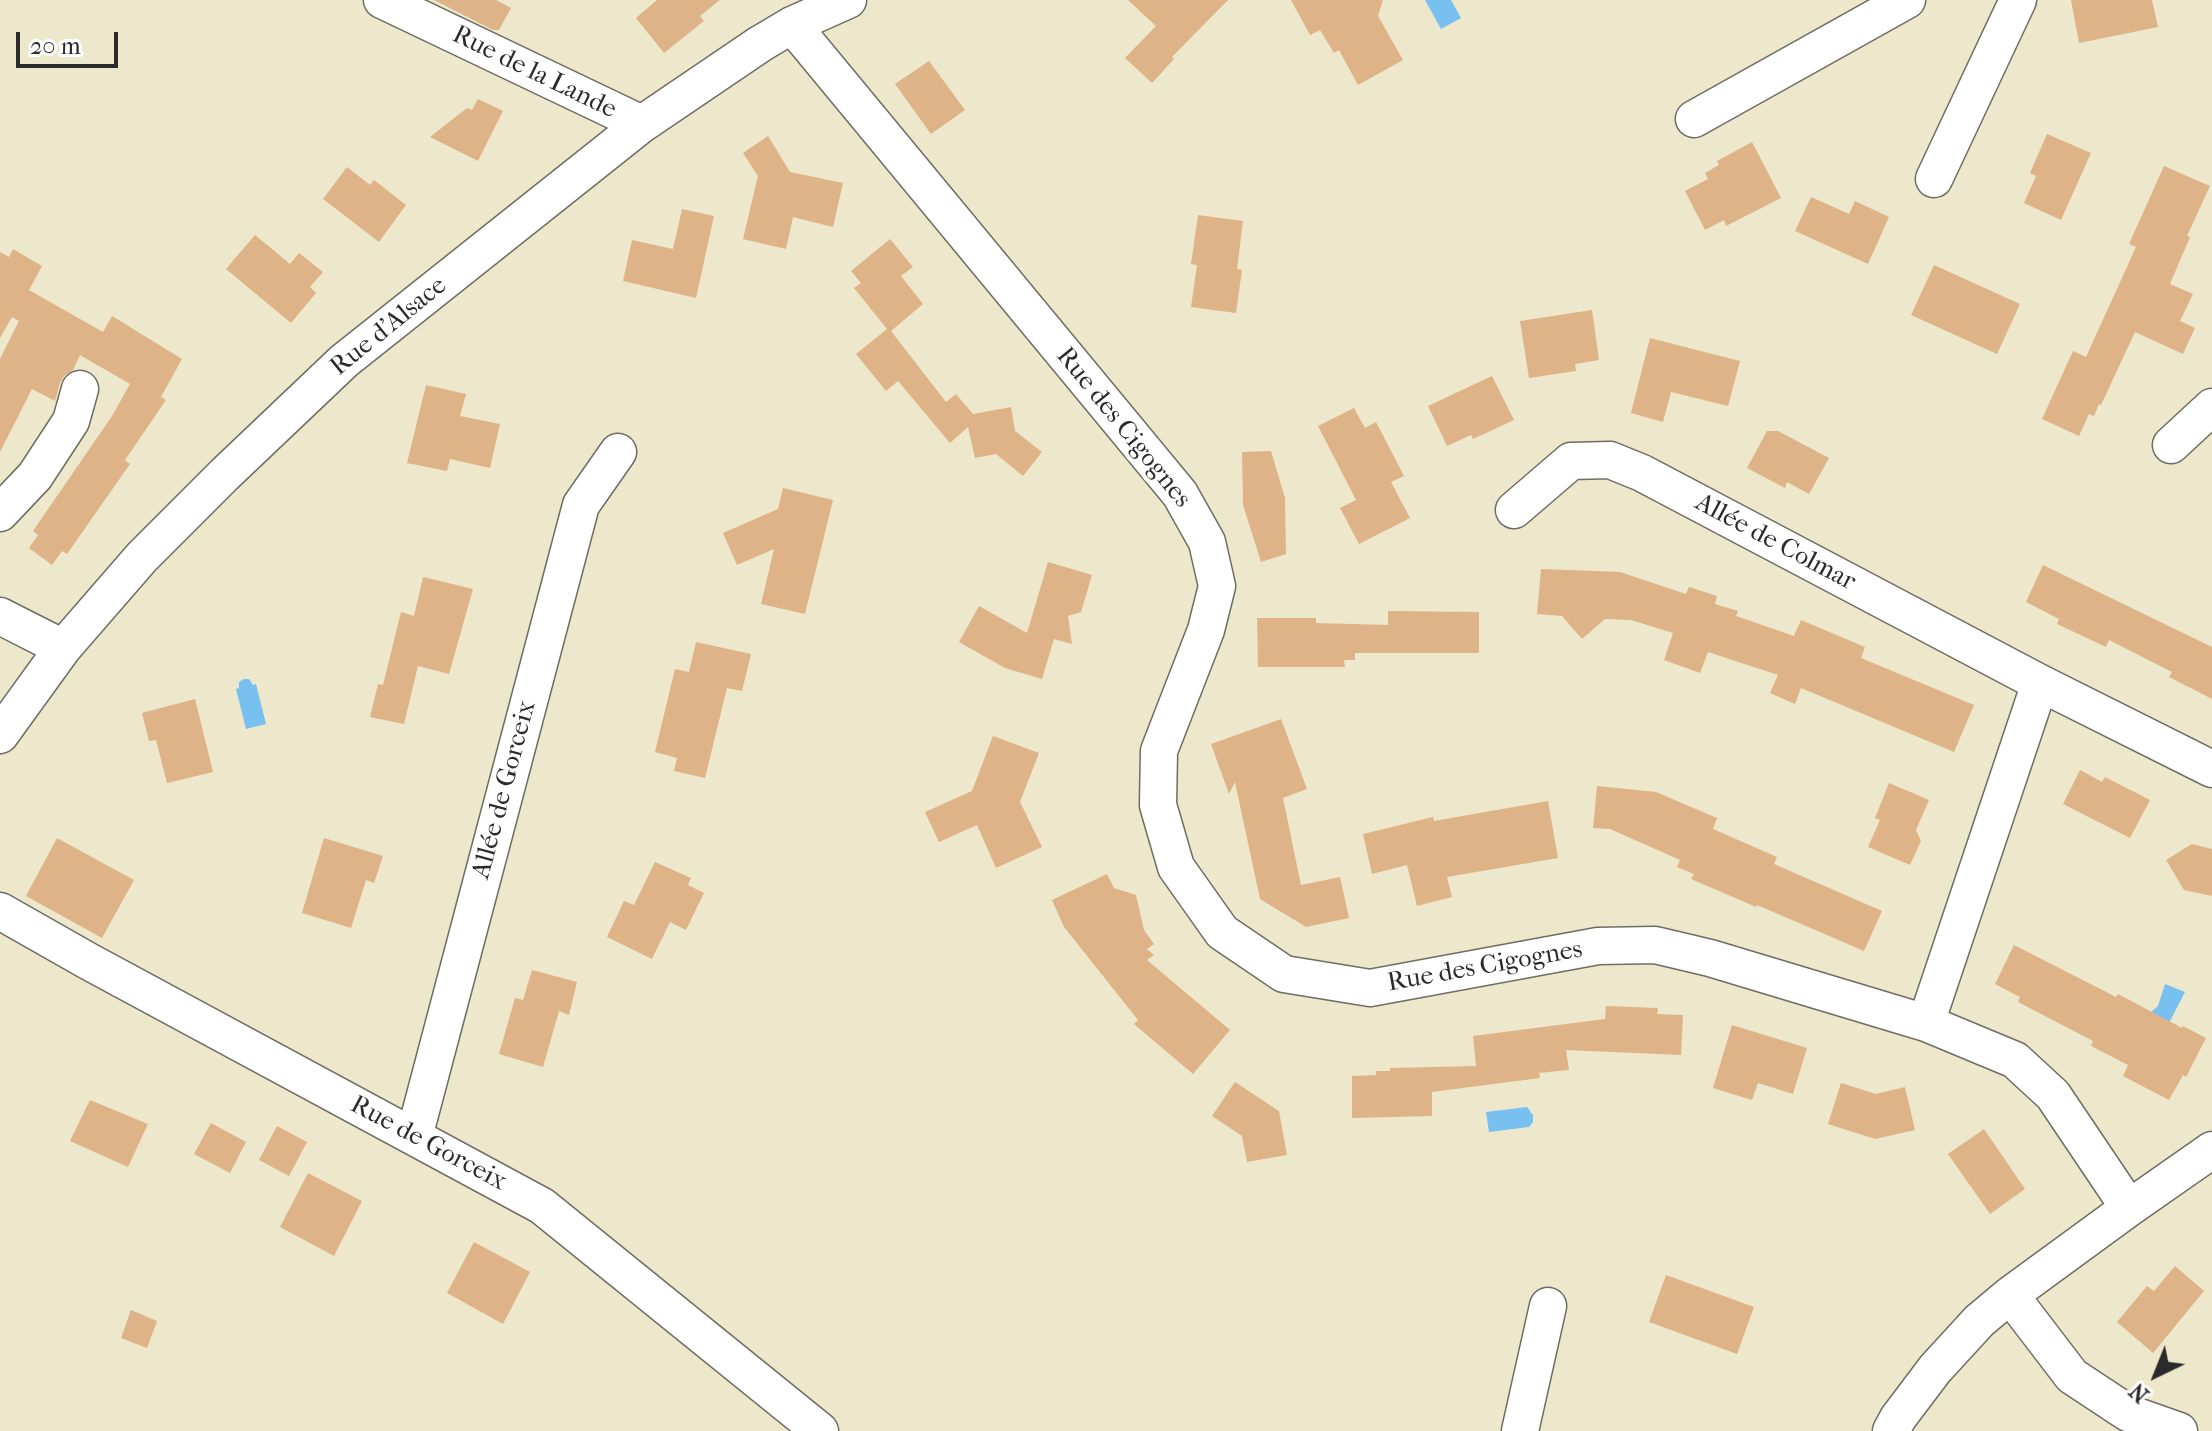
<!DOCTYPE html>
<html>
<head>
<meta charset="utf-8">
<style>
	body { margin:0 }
	#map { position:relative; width:2212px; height:1431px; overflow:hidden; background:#ede7cb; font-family:"IM FELL French Canon",serif }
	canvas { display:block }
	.north { position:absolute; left:2116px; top:1335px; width:80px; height:80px; -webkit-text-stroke:6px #fff; paint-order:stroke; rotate:223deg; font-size:22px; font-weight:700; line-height:32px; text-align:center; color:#2b2b2b }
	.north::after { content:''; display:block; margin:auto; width:28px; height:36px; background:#2b2b2b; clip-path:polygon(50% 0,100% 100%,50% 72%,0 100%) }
	.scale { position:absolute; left:16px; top:32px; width:102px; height:36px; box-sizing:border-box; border:4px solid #2b2b2b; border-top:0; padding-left:10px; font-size:24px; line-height:28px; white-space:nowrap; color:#2b2b2b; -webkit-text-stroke:6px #fff; paint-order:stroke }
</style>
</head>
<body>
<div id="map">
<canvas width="2212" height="1431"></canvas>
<div class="north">N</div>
<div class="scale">20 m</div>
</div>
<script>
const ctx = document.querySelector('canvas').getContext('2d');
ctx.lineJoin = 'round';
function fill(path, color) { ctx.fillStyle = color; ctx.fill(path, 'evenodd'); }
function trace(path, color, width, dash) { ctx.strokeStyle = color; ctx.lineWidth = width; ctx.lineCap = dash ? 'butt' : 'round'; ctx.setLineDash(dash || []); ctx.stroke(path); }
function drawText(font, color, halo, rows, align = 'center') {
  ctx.font = font + ' "IM FELL French Canon",serif'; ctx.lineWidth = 8; ctx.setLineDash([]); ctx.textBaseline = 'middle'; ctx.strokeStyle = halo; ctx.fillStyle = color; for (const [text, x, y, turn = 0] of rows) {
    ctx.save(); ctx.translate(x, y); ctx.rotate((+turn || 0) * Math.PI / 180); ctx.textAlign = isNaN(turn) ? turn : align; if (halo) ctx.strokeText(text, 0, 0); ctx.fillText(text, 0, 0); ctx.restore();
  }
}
fill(new Path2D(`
	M1425 0H1451L1461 18 1441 29Z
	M244 679H249L253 685 256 684 266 724 246 729 236 689 239 688V682Z
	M2165 984 2185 992 2168 1025 2151 1012 2158 1006Z
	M1527 1107 1533 1115V1122L1529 1127 1489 1132 1486 1112Z`), '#78c0f0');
fill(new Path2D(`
	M434 0H496L511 8 499 30H493Z
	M657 0H720L700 16 704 21 664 53 636 18Z
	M1128 0H1228L1172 57 1174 59 1152 83 1125 58 1156 26Z
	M1291 0H1383L1378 16 1403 60 1358 85 1339 50 1334 53 1320 30 1310 35Z
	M2071 0H2152L2158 27 2079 43Z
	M929 61 965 110 931 134 895 84Z
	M478 99 503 111 478 161 430 137 467 108 472 110Z
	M2047 134 2091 153 2061 220 2024 203 2036 176 2030 173Z
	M768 136 790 172 843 183 833 227 793 217 786 249 743 239 758 176 743 153Z
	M1752 142 1781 198 1726 226 1724 220 1705 230 1685 191 1708 179 1705 173 1719 165 1717 161Z
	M2164 166 2210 186 2187 236 2190 237 2170 284 2193 294 2180 321 2195 328 2183 354 2135 332 2101 405 2099 404 2094 416 2089 414 2079 436 2042 419 2073 351 2086 357 2136 247 2129 244Z
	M347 167 370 185 374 180 406 205 379 242 323 199Z
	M1811 197 1849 214 1855 201 1889 217 1868 264 1795 231Z
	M682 209 714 216 696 298 623 281 632 240 673 249Z
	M1198 215 1243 221 1237 269 1242 270 1236 313 1191 307 1197 265 1191 264Z
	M255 235 290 264 299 253 323 272 310 287 316 293 291 323 226 269Z
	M890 239 913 267 901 276 923 304 891 331 946 402 956 394 973 414 1011 407 1015 431 1042 452 1023 476 996 454 975 458 968 427 950 443 898 381 886 391 856 354 887 329 854 288 861 283 851 271Z
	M13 249 42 266 29 290 103 332 112 316 182 359 161 397 166 400 125 460 130 464 67 554 62 551 52 565 29 548 38 535 33 531 112 416 130 384 80 355 73 370 65 375 60 383 55 401 32 389 0 452V359L19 321 12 317 0 338V252L9 257Z
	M1934 265 2020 304 1997 354 1911 315Z
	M1592 310 1599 360 1575 364 1576 371 1529 378 1520 321Z
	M1650 338 1740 361 1728 406 1671 392 1663 422 1631 413Z
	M1492 376 1514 420 1473 439 1471 435 1447 446 1428 406Z
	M426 385 466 394 460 416 500 424 490 468 450 459 447 471 407 463Z
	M1354 408 1365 428 1376 422 1404 476 1391 482 1410 518 1359 544 1340 508 1356 500 1318 426Z
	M1767 431H1778L1829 458 1809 494 1787 482 1785 488 1747 468Z
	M1271 451 1285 498 1286 554 1261 562 1243 505 1242 452Z
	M783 488 833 500 805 614 761 604 774 549 737 565 723 533 778 509Z
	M1048 562 1092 575 1081 612 1068 616 1072 644 1054 639 1042 679 1005 668 959 642 979 606 1027 633Z
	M2043 565 2212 647V699L2169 677 2172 672 2109 640 2106 647 2057 624 2059 619 2026 602Z
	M1541 569 1620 572 1686 594 1689 587 1717 596 1715 604 1738 611 1736 616 1794 636 1801 620 1865 647 1861 658 1974 705 1954 752 1801 688 1795 704 1770 693 1778 675 1708 652 1700 673 1664 660 1673 633 1631 620 1605 619 1582 639 1562 616 1537 614Z
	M423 577 473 589 449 674 418 666 404 724 370 717 378 684 383 685 401 612 414 616Z
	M1388 611 1479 612V653H1355V660H1344L1345 667H1258L1257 618H1316V623L1388 625Z
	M696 642 751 654 742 691 727 688 705 778 674 771 677 758 655 752 675 669 689 672Z
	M195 699 213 772 167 783 156 740 149 741 142 713Z
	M1281 719 1307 789 1283 798 1301 885 1340 877 1349 918 1306 927 1260 899 1235 782 1229 794 1211 744Z
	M993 736 1039 753 1020 802 1042 847 996 868 977 825 939 842 925 812 972 791Z
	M2080 770 2102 782 2105 777 2150 800 2130 838 2063 804Z
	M1889 783 1929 800 1916 830 1921 841 1910 865 1868 847 1880 820 1875 818Z
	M1597 786 1656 792 1717 818 1713 829 1777 857 1774 864 1882 911 1864 951 1757 905 1756 907 1691 879 1694 874 1677 867 1680 860 1610 829 1593 828Z
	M1548 801 1558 858 1447 877 1452 897 1417 906 1407 865 1372 874 1363 834 1433 817 1434 821Z
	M57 838 134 880 102 938 26 896Z
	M324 838 383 856 374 883 366 880 351 928 302 913Z
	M2192 844 2212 849V896L2184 890 2166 860Z
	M655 862 691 878 688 885 704 893 686 930 670 922 652 959 607 937 624 901 634 905Z
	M1107 874 1114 888 1136 895 1144 930 1154 944 1147 949 1154 955 1147 960 1230 1030 1193 1074 1134 1024 1138 1020 1064 927 1052 900Z
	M2014 945 2116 997 2118 994 2182 1028 2183 1026 2206 1038 2186 1077 2183 1075 2169 1100 2123 1076 2128 1065 2091 1046 2093 1041 2018 1002 2020 997 1995 984Z
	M532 970 577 982 569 1015 559 1011 543 1067 499 1054 515 998 523 1000Z
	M1606 1006 1658 1008 1657 1014 1683 1015 1681 1055 1566 1050 1569 1070 1539 1073 1540 1078 1432 1092V1116L1352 1118V1076L1376 1075V1071H1390V1068L1476 1066 1473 1036 1605 1019Z
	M1732 1025 1807 1048 1793 1094 1758 1083 1752 1100 1713 1088Z
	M1235 1082 1279 1111 1287 1155 1247 1162 1242 1136 1212 1116Z
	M1841 1083 1876 1094 1905 1087 1915 1130 1875 1139 1828 1124Z
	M90 1100 148 1124 128 1167 70 1141Z
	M211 1123 246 1142 230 1173 194 1154Z
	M277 1126 307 1142 289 1176 259 1160Z
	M1984 1129 2025 1189 1990 1214 1948 1154Z
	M308 1173 362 1201 334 1256 280 1227Z
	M474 1242 530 1272 503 1324 447 1293Z
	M2175 1266 2204 1291 2153 1353 2117 1322 2147 1286 2154 1291Z
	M1666 1275 1754 1307 1737 1354 1649 1322Z
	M131 1310 157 1321 147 1348 121 1338Z`), '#deb388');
const minor = new Path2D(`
	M382 0 642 124
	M792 25 1180 494 1207 542 1217 586 1206 630 1159 751 1158 805 1176 867 1222 932 1284 974 1370 988 1598 946 1655 945 1710 958 1926 1023 2015 1060 2053 1095 2129 1208
	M1694 119 1907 0
	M1934 179 2018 0
	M2171 445 2212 407
	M1514 510 1571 461 1610 460 1642 473 2040 683 2212 769
	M0 513 35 476 71 421 80 389
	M0 616 63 648
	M0 735 63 648 142 557 224 475 344 361 642 124 760 44 792 25 848 0
	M0 911 88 961 542 1206 820 1431
	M1926 1023 2040 683
	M414 1137 581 505 618 452
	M2010 1295 2072 1376 2128 1413 2179 1431
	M1520 1431 1548 1306
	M1891 1431 1898 1418 1935 1369 1979 1321 2010 1295 2129 1208 2212 1150`);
trace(minor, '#6f6d63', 39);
trace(minor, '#fff', 36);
drawText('26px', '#2b2b2b', '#fff', [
	["Rue de la Lande",534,73,26],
	["Rue d'Alsace",389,327,-39],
	["Rue des Cigognes",1123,428,51],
	["Allée de Colmar",1775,543,28],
	["Allée de Gorceix",505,790,-75],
	["Rue des Cigognes",1485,967,-10],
	["Rue de Gorceix",428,1144,28]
]);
</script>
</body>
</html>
